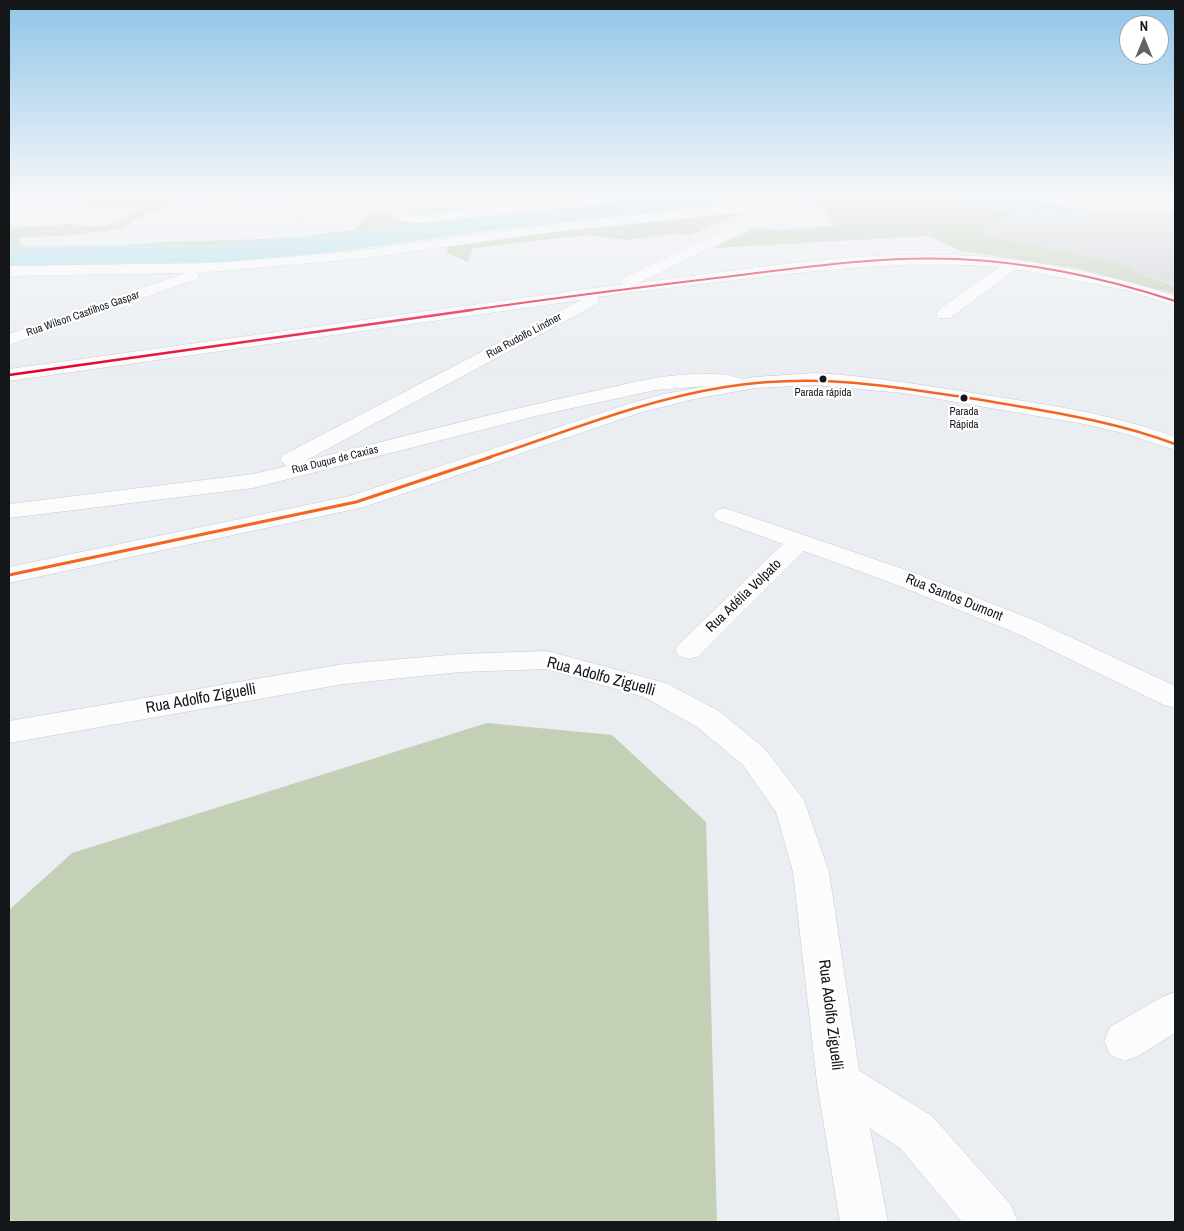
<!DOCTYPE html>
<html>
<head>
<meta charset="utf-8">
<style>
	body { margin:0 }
	#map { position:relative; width:1184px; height:1231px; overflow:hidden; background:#eaeef2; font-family:"Archivo Narrow",sans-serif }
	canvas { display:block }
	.frame { position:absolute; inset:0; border:10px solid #14171a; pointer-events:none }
	.north { position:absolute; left:1119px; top:15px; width:50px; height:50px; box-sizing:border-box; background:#fff; border:1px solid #a1a2a3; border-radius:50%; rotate:0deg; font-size:14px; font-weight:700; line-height:20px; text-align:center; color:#14171a }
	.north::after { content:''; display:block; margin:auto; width:18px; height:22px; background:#5f6266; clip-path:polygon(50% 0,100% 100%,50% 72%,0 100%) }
</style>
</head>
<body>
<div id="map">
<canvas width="1184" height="1231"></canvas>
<div class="frame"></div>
<div class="north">N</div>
</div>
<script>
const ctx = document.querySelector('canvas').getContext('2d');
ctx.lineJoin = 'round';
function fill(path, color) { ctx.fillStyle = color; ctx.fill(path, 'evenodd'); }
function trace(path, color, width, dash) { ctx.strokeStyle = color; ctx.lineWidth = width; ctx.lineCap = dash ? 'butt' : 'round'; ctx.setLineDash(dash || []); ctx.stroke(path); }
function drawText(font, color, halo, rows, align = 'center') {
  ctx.font = font + ' "Archivo Narrow",sans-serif'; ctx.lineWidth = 4.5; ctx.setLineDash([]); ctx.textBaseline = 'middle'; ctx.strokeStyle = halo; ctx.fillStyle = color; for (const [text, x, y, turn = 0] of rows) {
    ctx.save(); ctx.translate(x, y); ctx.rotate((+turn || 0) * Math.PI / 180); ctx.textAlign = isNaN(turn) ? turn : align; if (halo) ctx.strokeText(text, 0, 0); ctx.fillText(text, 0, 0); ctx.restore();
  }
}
fill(new Path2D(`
	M392 198H574L408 216Z`), '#d7e2cd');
fill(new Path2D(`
	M98 198H177V201L136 219 124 228 78 235 17 238 28 250 105 247 164 242 295 238 356 229 368 213 384 212 415 226 507 215 685 198H765L527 222 260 257 129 264 9 266V228L70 224 102 227 128 217 141 209 80 206Z
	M811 198H1013L1071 208 1081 214 1017 212 982 234 1128 265 1140 274 1175 286V294L1079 269 961 251 929 236 713 248 757 227 778 230 834 226 825 212 808 199Z
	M756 207 691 235 672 234 627 240 587 235 473 248 468 262 446 253 448 244Z
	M487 723 612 735 706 822 717 1222H33L9 1220V910L72 853Z`), '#c3d0b6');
fill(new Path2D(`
	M630 198H726L722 204 712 206 492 230 343 251 225 262 9 266V247L225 244 343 233 492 212Z
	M957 198H1022L1088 210 1092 216 1088 222 1078 225 971 206 961 204Z`), '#aadee7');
fill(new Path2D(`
	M1017 212 1081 214 1175 212V285L1140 274 1128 265 981 234Z`), '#d1d2d5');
const minor = new Path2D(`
	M9 198H49L43 202H13L9 201Z
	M230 198H249L221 211 392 203 404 205 411 214 421 215 580 198H625L619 202 421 223 402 221 392 211 226 220 206 216 204 213 213 204Z
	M1040 198H1076L1104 202H1175V210H1104L1046 202Z
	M786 201 791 202 793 205 791 208 781 209 780 213 638 283C743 270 850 251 956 255 1026 257 1108 274 1175 296V306L1126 290 1016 269 950 318H938L936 314 938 310 999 267C913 260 829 269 744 279 695 285 646 290 597 297L599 301 597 304 305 461C397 438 489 414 581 394 606 389 630 382 655 378 674 375 736 368 747 384L744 388 737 390 706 386 656 390 540 415 253 488 9 518V504L253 474 287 466 280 460 283 455 581 300 9 381V369L623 284 621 281 623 278 764 210 562 231 357 259 197 273 199 276 197 279 9 345V334L185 273 9 276V266L215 263 357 251 562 223 731 204Z
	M725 508 915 573 1036 621 1175 686V708L1164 705 1016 633 897 585 804 551 699 656 689 659 679 656 675 650 679 644 783 544 717 520 713 515 717 510Z
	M1175 992V1033L1140 1055 1125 1061 1110 1055 1104 1041 1110 1027 1160 998Z
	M839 1062 855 1068 932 1116 1011 1205 1018 1222H962L900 1148 823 1098 817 1083 823 1068Z`);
const major = new Path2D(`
	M815 373C872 376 929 386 985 395 1049 405 1114 414 1175 437V450L1123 433 1084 424 903 393 815 385 755 388 694 399 642 412 364 507 9 583V567L350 496 628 404 664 394 755 377Z
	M547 651 666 683 719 711 765 749 804 800 829 872 861 1083 888 1222H840L817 1083 793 872 776 812 743 765 697 727 644 697 546 669 460 672 344 684 9 743V721L344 664 460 654Z`);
trace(minor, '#c6c9cc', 1);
trace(major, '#c6c9cc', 1);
fill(minor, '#fcfcfd');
fill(major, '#fcfcfd');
trace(new Path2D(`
	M487 458C566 432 643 400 725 387 819 372 896 387 988 401 1051 412 1114 421 1175 444`), '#f26522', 2.5);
trace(new Path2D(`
	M9 575 356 502 491 457`), '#f26522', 3);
trace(new Path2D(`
	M463 311C556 298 648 286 741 275 812 266 884 256 956 259 1030 262 1105 278 1175 301`), '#e4002b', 2);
trace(new Path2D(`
	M9 375 472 310`), '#e4002b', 2.5);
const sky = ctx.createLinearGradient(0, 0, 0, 371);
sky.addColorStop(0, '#8fc5e8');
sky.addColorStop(0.53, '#f6f7f9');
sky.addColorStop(1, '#f6f7f900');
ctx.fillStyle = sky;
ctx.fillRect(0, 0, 1184, 371);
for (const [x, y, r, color] of [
	[823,379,4.5,"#14171a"],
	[964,398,4.5,"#14171a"]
]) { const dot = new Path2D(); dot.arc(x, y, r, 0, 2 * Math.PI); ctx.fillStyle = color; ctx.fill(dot); trace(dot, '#fff', 2); }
drawText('11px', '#14171a', '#fff', [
	["Rua Wilson Castilhos Gaspar",83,314,-19],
	["Rua Rudolfo Lindner",524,336,-28],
	["Rua Duque de Caxias",335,460,-14]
]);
drawText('11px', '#14171a', '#fff', [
	["Parada rápida",823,393],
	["Parada",964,412],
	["Rápida",964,425]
]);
drawText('14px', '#14171a', '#fff', [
	["Rua Adélia Volpato",744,596,-44],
	["Rua Santos Dumont",954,598,22]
]);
drawText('16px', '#14171a', '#fff', [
	["Rua Adolfo Ziguelli",601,677,15],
	["Rua Adolfo Ziguelli",201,699,-10],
	["Rua Adolfo Ziguelli",830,1015,83]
]);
</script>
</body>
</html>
